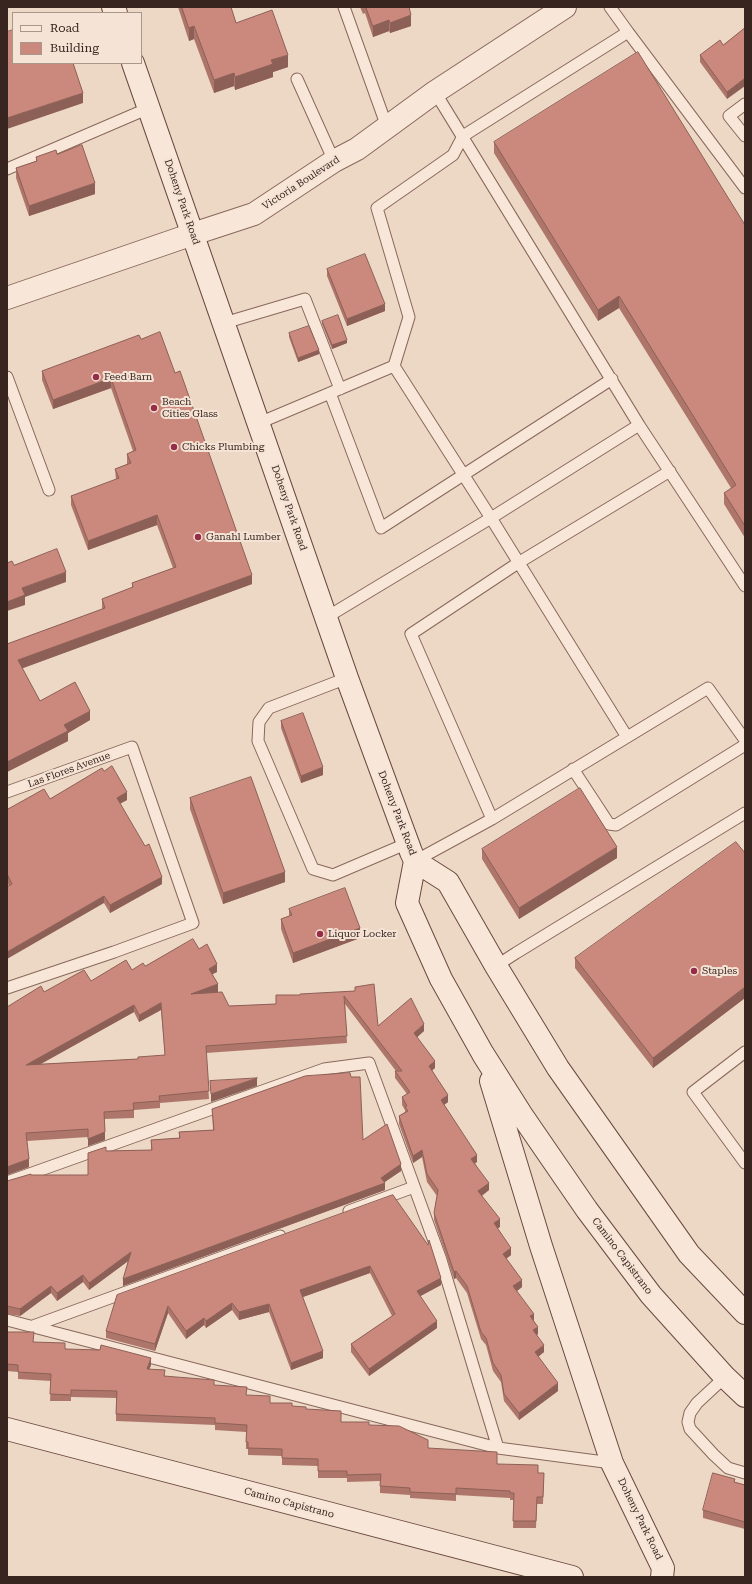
<!DOCTYPE html>
<html>
<head>
<meta charset="utf-8">
<style>
	body { margin:0 }
	#map { position:relative; width:752px; height:1584px; overflow:hidden; background:#edd7c5; font-family:"Roboto Serif",serif }
	canvas { display:block }
	.frame { position:absolute; inset:0; border:8px solid #38251f; pointer-events:none }
	.legend { position:absolute; left:12px; top:12px; width:130px; height:52px; box-sizing:border-box; background:#f5e3d5; border:1px solid #a9978c; margin:0; padding:5px 7px; list-style:none; font-size:12px; color:#38251f }
	.legend li { display:flex; align-items:center; gap:8px; height:20px }
	.legend b { width:20px; border:1px solid #a9978c }
</style>
</head>
<body>
<div id="map">
<canvas width="752" height="1584"></canvas>
<div class="frame"></div>
<ul class="legend">
<li><b style="height:5px;background:#f8e7d8"></b>Road</li>
<li><b style="height:11px;background:#ca897c"></b>Building</li>
</ul>
</div>
<script>
const ctx = document.querySelector('canvas').getContext('2d');
ctx.lineJoin = 'round';
function trace(path, color, width, dash) { ctx.strokeStyle = color; ctx.lineWidth = width; ctx.lineCap = dash ? 'butt' : 'round'; ctx.setLineDash(dash || []); ctx.stroke(path); }
function fill(path, color) { ctx.fillStyle = color; ctx.fill(path, 'evenodd'); }
function drawText(font, color, halo, rows, align = 'center') {
  ctx.font = font + ' "Roboto Serif",serif'; ctx.lineWidth = 4; ctx.setLineDash([]); ctx.textBaseline = 'middle'; ctx.strokeStyle = halo; ctx.fillStyle = color; for (const [text, x, y, turn = 0] of rows) {
    ctx.save(); ctx.translate(x, y); ctx.rotate((+turn || 0) * Math.PI / 180); ctx.textAlign = isNaN(turn) ? turn : align; if (halo) ctx.strokeText(text, 0, 0); ctx.fillText(text, 0, 0); ctx.restore();
  }
}
const service = new Path2D(`
	M344 7 387 127
	M610 7 628 32
	M297 79 334 161
	M745 104 729 116 745 136
	M7 169 149 108
	M224 323 305 299 340 389
	M7 377 49 490
	M330 393 381 528 612 379
	M259 423 394 366
	M639 425 745 586
	M327 617 491 518 639 425 435 92
	M347 678 269 708 259 722 258 741 313 869 333 875 408 843
	M627 737 491 518 394 366 409 317 377 208 453 155 463 136 628 32 745 188
	M573 769 609 824 616 825 745 745
	M7 792 132 747 193 923 114 952 7 988
	M492 819 411 634 518 563 670 471
	M415 861 492 819 708 688 745 740
	M496 966 516 953 745 813
	M745 1052 693 1092 745 1163
	M7 1182 324 1069 369 1063 441 1260 498 1448
	M349 1211 414 1187
	M7 1320 498 1448 612 1463
	M33 1326 280 1236
	M725 1377 697 1403 690 1413 688 1422 690 1429 714 1455 728 1468 745 1473`);
const minor = new Path2D(`
	M193 234 254 214 334 161 357 149 435 92 565 7`);
const tertiary = new Path2D(`
	M7 298 193 234`);
const secondary = new Path2D(`
	M113 7 116 13
	M133 63 347 678 411 852 415 861 448 882 496 966 558 1068 689 1254 745 1313
	M415 861 407 903 441 979 483 1054 521 1114 587 1210 651 1295 725 1377 745 1396
	M491 1081 541 1246 612 1463 663 1568 662 1577
	M7 1429 572 1577`);
trace(service, '#88685b', 13);
trace(minor, '#88685b', 24);
trace(tertiary, '#88685b', 24);
trace(secondary, '#6a493f', 24);
trace(service, '#f8e7d8', 11);
trace(minor, '#f8e7d8', 22);
trace(tertiary, '#f8e7d8', 22);
trace(secondary, '#f8e7d8', 22);
fill(new Path2D(`
	M178 7H231L236 23 288 67 273 72V77L235 90 234 86 214 93 194 39 189 41Z
	M360 7H409L411 26 390 33 389 31 373 37 365 13 363 14Z
	M745 28 727 99 700 62V55L723 45Z
	M494 142 745 225V538L724 504V493L731 488 619 308 598 321 494 153Z
	M57 154 95 194 29 216 16 178V168L36 161V157Z
	M327 269 385 311 347 326 327 276Z
	M322 321 347 343 332 349 322 324Z
	M289 333 319 354 298 362 289 337Z
	M141 339 252 584 22 668 40 701 90 720 68 733V741L7 772V644L102 609V599L132 588V583L173 568 157 525 88 550 71 505V496L116 480 115 469 127 464V454L133 451 111 388 53 409 42 380V371Z
	M281 721 323 775 301 783 281 728Z
	M104 771 127 800 120 804 162 884 110 913 104 903 9 886 7 882V807L8 809 50 799Z
	M190 798 285 882 223 904 190 809Z
	M482 849 617 858 519 919 482 859Z
	M745 853V998L653 1068 575 968V958Z
	M289 909 360 938 293 963 281 929V919L289 916Z
	M199 949 217 972 212 974 218 992 215 993 229 1006 276 1004 300 995 355 991V987L378 1026 424 1031 417 1037 435 1068 432 1070 448 1102 444 1105 477 1162 475 1163 489 1190 482 1196 500 1227 497 1228 511 1255 506 1259 522 1287 517 1291 534 1321 538 1334 537 1335 544 1352 538 1357 558 1391 519 1420 504 1401 501 1382 493 1371 486 1345 481 1339 467 1293 456 1278 454 1279 434 1220V1213L437 1196 427 1182 422 1157 413 1163 399 1124V1116L405 1112V1110L402 1105V1097L407 1094 395 1078V1071H396L345 1004 347 1043 206 1053 209 1099 160 1103V1108L134 1110V1118L104 1119 105 1140 88 1146V1137L27 1141 29 1167 7 1175 44 992 91 981 132 970ZM161 1010 165 1055 138 1059 41 1064 134 1012 139 1022Z
	M351 1077 363 1140 401 1171 384 1182 385 1190 123 1286 128 1261 89 1290 83 1282 57 1301 51 1293 20 1316 7 1314V1181L31 1175H88L106 1151 151 1150V1140L179 1138V1132L213 1130 212 1109Z
	M393 1195 441 1285 420 1296 437 1328 369 1376 351 1352V1344L392 1316 370 1273 303 1297 323 1358 291 1370 269 1312 239 1320 232 1310 206 1328 204 1325 186 1339 168 1313 155 1351 106 1338V1331Z
	M7 1332 34 1342 65 1349 151 1365 149 1369 165 1376 214 1385 270 1403 292 1406 306 1409 341 1422 369 1425 428 1448 538 1473H544L543 1504H537L536 1528H513L514 1500H510V1498L456 1495V1501L410 1498V1495L380 1493V1481L347 1482V1478H318V1466L282 1465V1456L248 1455V1449H246V1432L215 1430V1425L116 1421V1398L71 1397V1401H50L51 1381 18 1379V1372L7 1371Z
	M735 1482 745 1485V1529L703 1518V1510Z`), '#ae766b');
fill(new Path2D(`
	M411 15V26L390 33V23Z
	M389 20V31L373 37V26Z
	M194 26V39L189 41V28Z
	M288 55V67L273 72V77L235 90V77L271 60Z
	M234 73V86L214 93V80Z
	M745 78V86L727 99V92Z
	M83 93V103L7 129V118Z
	M95 183V194L29 216V206Z
	M619 296V308L598 321V310Z
	M385 304V311L347 326V319Z
	M347 340V343L332 349V345Z
	M319 350V354L298 362V358Z
	M111 378V388L53 409V400Z
	M157 515V525L88 550V541Z
	M66 572V582L25 597V605L7 611V602L22 588Z
	M252 575V584L18 670V660Z
	M90 711V720L68 733V741L7 772V762L64 725Z
	M323 767V775L301 783V776Z
	M127 792V800L117 805V798Z
	M617 847V858L519 919V908Z
	M285 872V882L223 904V893Z
	M162 877V884L110 913V905Z
	M104 896V903L7 959V952Z
	M360 928V938L293 963V953Z
	M217 964V972L209 976V969Z
	M218 984V992L191 1002V994Z
	M745 987V998L653 1068V1058Z
	M161 1003V1010L139 1022V1015Z
	M134 1005V1012L26 1072V1065Z
	M424 1024V1031L414 1040V1033Z
	M435 1061V1068L429 1073V1066Z
	M257 1078V1086L211 1102V1094Z
	M448 1095V1102L441 1107V1100Z
	M105 1132V1140L88 1146V1139Z
	M422 1150V1157L413 1163V1156Z
	M477 1155V1162L471 1166V1159Z
	M29 1159V1167L7 1175V1167Z
	M401 1164V1171L382 1184 385 1183V1190L123 1286V1279L381 1178Z
	M489 1183V1190L478 1198V1191Z
	M500 1219V1227L494 1231V1223Z
	M511 1248V1255L503 1261V1254Z
	M131 1252V1259L89 1290V1283Z
	M370 1266V1273L300 1298V1290Z
	M456 1271V1278L454 1279V1272Z
	M83 1275V1282L57 1301V1293Z
	M441 1278V1285L417 1298V1291Z
	M522 1280V1287L513 1294V1286Z
	M51 1286V1293L20 1316V1309Z
	M232 1303V1310L206 1328V1321Z
	M269 1304V1312L239 1320V1312Z
	M168 1306V1313L155 1351V1344Z
	M534 1314V1321L530 1316Z
	M204 1318V1325L186 1339V1331Z
	M437 1321V1328L369 1376V1369Z
	M538 1327V1334L533 1337V1330Z
	M544 1345V1352L535 1359V1352Z
	M323 1351V1358L291 1370V1363Z
	M151 1358V1365L147 1376V1369Z
	M558 1383V1391L519 1420V1413Z`), '#8d6057');
const building = new Path2D(`
	M182 7H231L236 23 272 10 288 55 271 60 273 64 235 77 234 73 214 80 194 26 189 28Z
	M366 7H409L411 15 390 23 389 20 373 26Z
	M745 28V78L727 92 700 55 720 40 723 45Z
	M13 30V63H73L83 93 7 118V32Z
	M638 52 745 225V526L724 493 736 485 619 296 598 310 494 142Z
	M82 145 95 183 29 206 16 168 37 161 36 157 56 150 57 154Z
	M365 254 385 304 347 319 327 269Z
	M338 315 347 340 332 345 322 321Z
	M309 326 319 350 298 358 289 333Z
	M160 332 175 373 180 371 252 575 18 660 40 701 75 682 90 711 64 725 68 731 7 762V644L105 608 102 599 133 587 132 583 176 567 157 515 88 541 71 496 119 478 115 469 131 463 127 454 136 450 111 378 53 400 42 371 139 335 141 339Z
	M57 549 66 572 22 588 25 595 7 602V563L12 561 14 565Z
	M303 713 323 767 301 776 281 721Z
	M112 766 127 792 117 798 145 846 149 844 162 877 110 905 104 896 7 952V887L12 884 7 874V807L8 809 44 789 50 799 102 768 104 771Z
	M251 777 285 872 223 893 190 798Z
	M580 788 617 847 519 908 482 849Z
	M736 842 745 853V987L653 1058 575 958Z
	M345 888 360 928 293 953 281 919 292 915 289 909Z
	M193 939 199 949 207 944 217 964 209 969 218 984 191 994 222 992 229 1006 276 1004V995H300V994L355 991V987L374 984 378 1026 411 998 424 1024 414 1033 435 1061 429 1066 448 1095 441 1100 477 1155 471 1159 489 1183 478 1191 500 1219 494 1223 511 1248 503 1254 522 1280 513 1286 534 1314 530 1316 538 1327 533 1330 544 1345 535 1352 558 1383 519 1413 504 1394 501 1375 493 1363 486 1338 481 1332 467 1286 456 1271 454 1272 434 1213 438 1190 427 1174 422 1150 413 1156 399 1116 408 1111 405 1107 407 1106 402 1097 410 1092 395 1071H402L344 996 347 1036 206 1046 209 1091 159 1096 160 1101 133 1103 134 1110 104 1112 105 1132 88 1139V1129L26 1133 29 1159 7 1167V1007L41 986 44 992 84 970 91 981 126 960 132 970 143 963 145 966ZM161 1003 165 1055 138 1057V1059L26 1065 134 1005 139 1015Z
	M350 1073 351 1077H360L363 1140 387 1124 401 1164 381 1178 385 1183 123 1279 131 1252 89 1283 83 1275 57 1293 51 1286 20 1309 7 1306V1181L31 1174V1175H88V1153L106 1147V1151L152 1150 151 1140 180 1138 179 1132 214 1130 212 1109 305 1076Z
	M257 1078 211 1094 210 1081Z
	M393 1195 428 1245 429 1240 441 1278 417 1291 437 1321 369 1369 351 1344 395 1314 370 1266 300 1290 323 1351 291 1363 269 1304 239 1312 232 1303 206 1321 204 1318 186 1331 168 1306 155 1344 106 1331 117 1295Z
	M7 1332H34L33 1342 65 1343V1349L100 1350 101 1345 151 1358 147 1369 165 1370 164 1376 214 1380V1385L247 1387 246 1395 270 1396V1403H292V1406L306 1407V1409L341 1411V1422H369V1425L399 1426 428 1440V1448L497 1452V1464L538 1465V1473H544L543 1497H537L536 1521H513L514 1493H510V1491L456 1488V1494L410 1492V1488L380 1486 381 1474 347 1475V1471H318V1459L282 1458V1449L248 1448V1442H246L247 1425 215 1423V1418L116 1414 117 1391 71 1390V1395L50 1394 51 1374 18 1372V1365L7 1364Z
	M713 1473 735 1479 734 1482 745 1485V1522L703 1510Z`);
fill(building, '#ca897c');
trace(building, '#8d6057', 1);
for (const [x, y, r, color] of [
	[96,377,4,"#952d48"],
	[154,408,4,"#952d48"],
	[174,447,4,"#952d48"],
	[198,537,4,"#952d48"],
	[320,934,4,"#952d48"],
	[694,971,4,"#952d48"]
]) { const dot = new Path2D(); dot.arc(x, y, r, 0, 2 * Math.PI); ctx.fillStyle = color; ctx.fill(dot); trace(dot, '#f5e3d5', 1.5); }
drawText('10px', '#38251f', '#f5e3d5', [
	["Victoria Boulevard",301,183,-33],
	["Doheny Park Road",182,202,71],
	["Doheny Park Road",289,508,71],
	["Las Flores Avenue",69,770,-20],
	["Doheny Park Road",397,813,69],
	["Camino Capistrano",622,1256,53],
	["Camino Capistrano",289,1503,15],
	["Doheny Park Road",640,1519,64]
]);
drawText('10px', '#38251f', '#f5e3d5', [
	["Feed Barn",104,377],
	["Beach",162,402],
	["Cities Glass",162,414],
	["Chicks Plumbing",182,447],
	["Ganahl Lumber",206,537],
	["Liquor Locker",328,934],
	["Staples",702,971]
], 'left');
</script>
</body>
</html>
